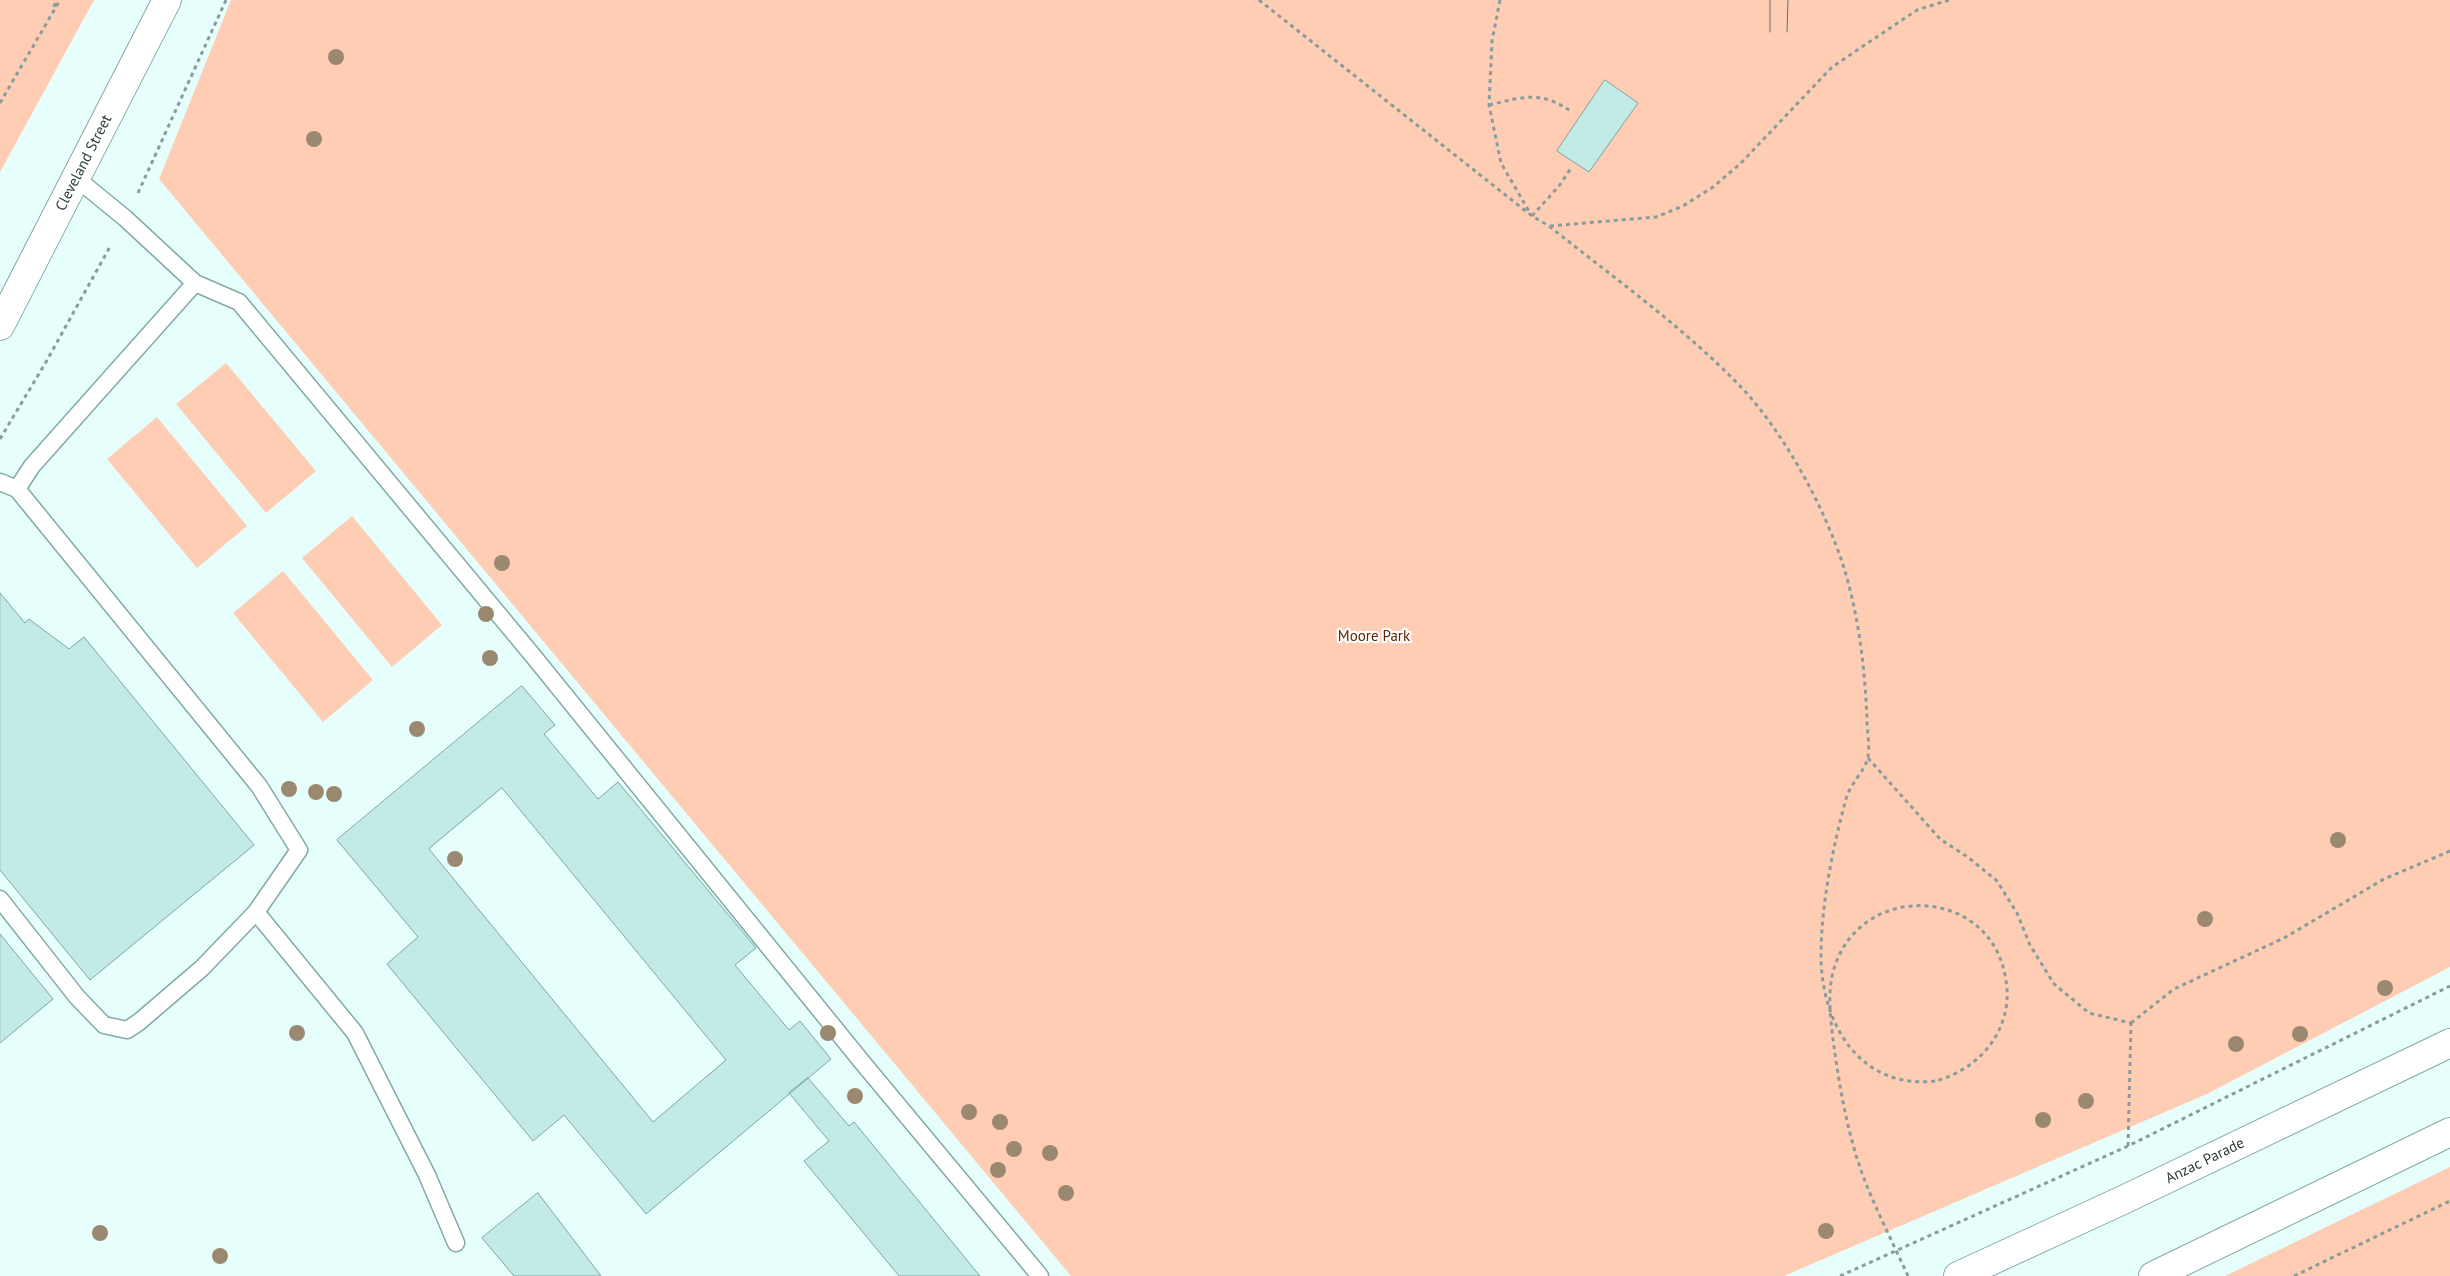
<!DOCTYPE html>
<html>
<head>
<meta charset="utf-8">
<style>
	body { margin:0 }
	canvas { display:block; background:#e6fffc }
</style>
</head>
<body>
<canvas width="2450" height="1276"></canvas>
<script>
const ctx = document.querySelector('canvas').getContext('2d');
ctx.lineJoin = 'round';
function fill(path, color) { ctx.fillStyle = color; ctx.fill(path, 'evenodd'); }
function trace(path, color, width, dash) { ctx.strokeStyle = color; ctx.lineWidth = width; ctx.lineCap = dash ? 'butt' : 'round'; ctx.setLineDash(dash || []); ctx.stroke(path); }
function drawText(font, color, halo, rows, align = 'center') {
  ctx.font = font + ' "PT Sans",sans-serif'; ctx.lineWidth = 4.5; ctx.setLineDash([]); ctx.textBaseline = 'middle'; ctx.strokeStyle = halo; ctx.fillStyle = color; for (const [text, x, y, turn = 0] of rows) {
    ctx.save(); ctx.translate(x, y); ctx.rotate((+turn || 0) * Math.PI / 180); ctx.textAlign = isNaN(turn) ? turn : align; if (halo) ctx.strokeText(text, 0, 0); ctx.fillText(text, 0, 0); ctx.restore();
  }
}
fill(new Path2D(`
	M0 0H94L0 172Z
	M231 0H2450V967L2207 1094 1784 1276H1071L159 179Z
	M226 363 316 471 266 513 176 404Z
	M157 417 247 526 197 568 107 459Z
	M352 516 442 625 392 667 302 558Z
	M283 571 373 680 323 722 233 613Z
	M2450 1167V1276H2225Z`), '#fecdb4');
const building = new Path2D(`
	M1605 80 1638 103 1589 172 1557 151Z
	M0 593 25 623 29 619 69 649 84 637 254 845 90 980 0 870Z
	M522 686 555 725 544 734 598 799 618 782 756 948 735 965 789 1030 800 1021 831 1059 646 1214 564 1115 533 1141 387 964 418 937 337 840ZM502 788 726 1060 653 1122 429 849Z
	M0 934 53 999 0 1043Z
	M808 1078 849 1126 854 1122 980 1276H899L804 1161 829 1141 789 1093Z
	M538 1193 601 1276H514L482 1238Z`);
fill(building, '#c2ebe6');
trace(building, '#7ea5a1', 1);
const lane = new Path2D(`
	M76 178 125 218 195 283 239 302 534 657 862 1062 1040 1276
	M0 482 17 489
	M0 899 77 997 104 1025 127 1030 139 1022 202 968 256 912 299 850 259 786 17 489 32 466 195 283
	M256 912 355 1033 427 1175 456 1243`);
const primary = new Path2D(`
	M0 326 167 0
	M1958 1276 2123 1200 2450 1043
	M2153 1276 2450 1132`);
trace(lane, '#83aaa5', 19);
trace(primary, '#83aaa5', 30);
trace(new Path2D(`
	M1259 0 1532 216 1549 226C1614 278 1682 326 1740 386 1784 432 1825 508 1844 568 1859 617 1865 669 1867 720 1867 731 1870 745 1868 757 1865 771 1850 784 1846 799 1833 846 1821 906 1821 955 1821 1024 1860 1090 1936 1081
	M1500 0 1492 41 1489 105 1501 163 1530 213
	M54 7 56 0
	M0 103 60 0
	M1489 105C1523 97 1541 90 1572 112
	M138 193 226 0
	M1532 216 1559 186 1571 168
	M1550 226 1656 217 1683 206 1713 187 1741 163 1832 67 1917 10 1949 0
	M0 439 46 362 111 245
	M1868 758 1940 839 1969 858 1997 881 2017 913 2030 945 2054 984 2089 1013 2131 1023
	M2131 1023 2174 989 2284 938 2384 879 2450 851
	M2128 1146 2131 1023
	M1840 1276 2128 1146 2450 986
	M2294 1276 2450 1201`), '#889d9a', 3, [4, 4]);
trace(lane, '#fff', 16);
trace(primary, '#fff', 28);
trace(new Path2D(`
	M1770 0V32
	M1787 32 1788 0`), '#607371', 1);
trace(new Path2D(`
	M1908 1276C1893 1243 1876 1210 1863 1176 1848 1135 1840 1090 1834 1047 1831 1023 1827 995 1833 972 1857 882 1987 884 2005 975 2008 989 2008 1004 2004 1017 1994 1050 1969 1071 1936 1081`), '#889d9a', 3, [4, 4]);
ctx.fillStyle = '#9b8871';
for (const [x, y] of [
	[336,57],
	[314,139],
	[502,563],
	[486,614],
	[490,658],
	[417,729],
	[289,789],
	[316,792],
	[334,794],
	[2338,840],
	[455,859],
	[2205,919],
	[2385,988],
	[297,1033],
	[828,1033],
	[2300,1034],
	[2236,1044],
	[855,1096],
	[2086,1101],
	[969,1112],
	[2043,1120],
	[1000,1122],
	[1014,1149],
	[1050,1153],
	[998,1170],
	[1066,1193],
	[1826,1231],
	[100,1233],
	[220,1256]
]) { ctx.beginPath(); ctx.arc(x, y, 8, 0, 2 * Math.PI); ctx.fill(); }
drawText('15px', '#2c3d3b', '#fff', [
	["Cleveland Street",84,163,-63],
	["Anzac Parade",2205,1161,-26]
]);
drawText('15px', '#5d2600', '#fff', [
	["Moore Park",1374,637]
]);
</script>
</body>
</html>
